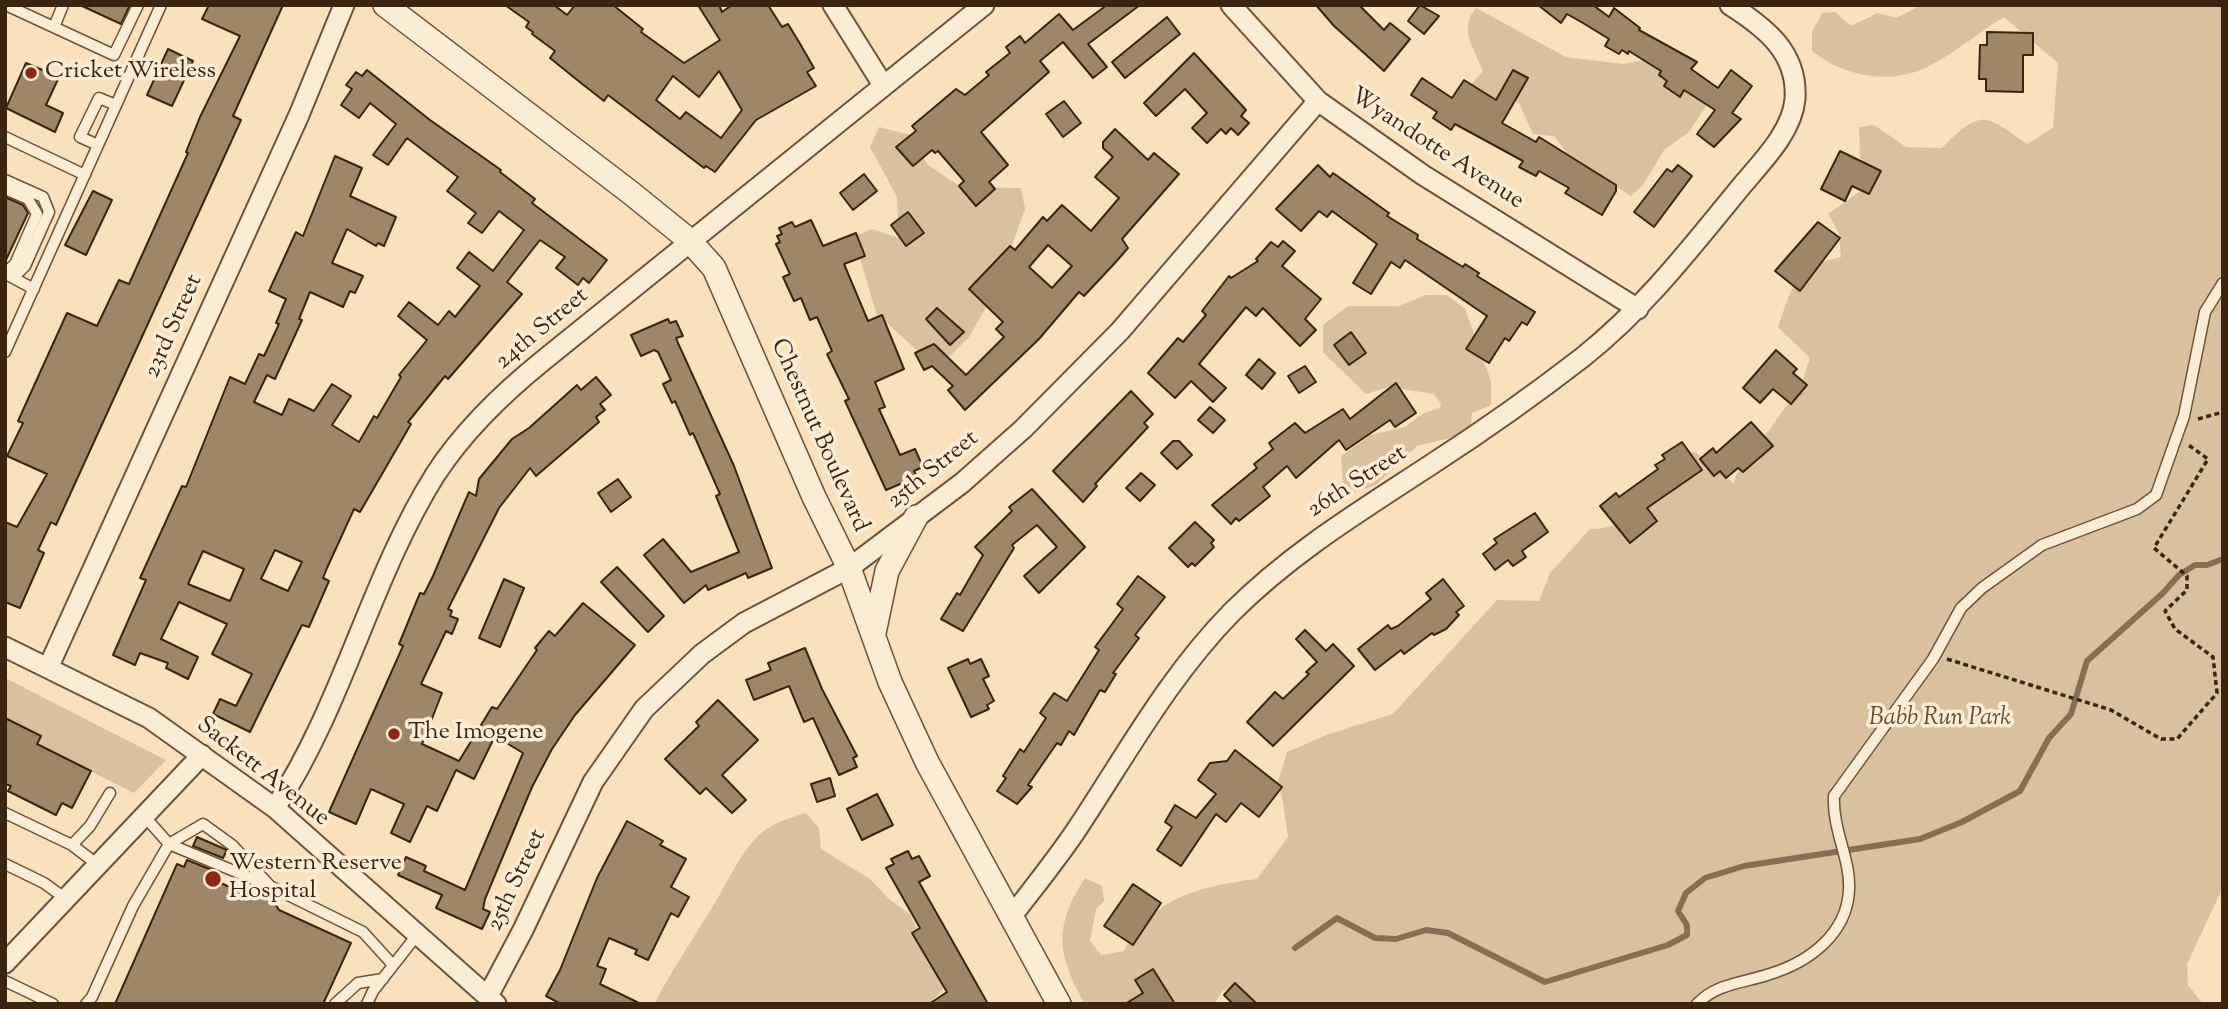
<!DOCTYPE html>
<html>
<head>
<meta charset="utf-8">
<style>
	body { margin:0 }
	#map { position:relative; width:2228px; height:1009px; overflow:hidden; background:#f9e1bd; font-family:"Sorts Mill Goudy",serif }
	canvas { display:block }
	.frame { position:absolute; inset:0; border:7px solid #3c250e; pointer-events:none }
</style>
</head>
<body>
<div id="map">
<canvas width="2228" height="1009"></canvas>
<div class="frame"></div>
</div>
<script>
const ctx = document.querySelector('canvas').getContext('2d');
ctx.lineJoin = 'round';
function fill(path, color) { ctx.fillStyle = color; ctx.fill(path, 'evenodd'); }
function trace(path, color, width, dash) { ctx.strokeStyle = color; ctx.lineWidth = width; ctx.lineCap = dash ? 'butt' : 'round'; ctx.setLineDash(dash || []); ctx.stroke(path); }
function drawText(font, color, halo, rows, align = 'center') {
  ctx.font = font + ' "Sorts Mill Goudy",serif'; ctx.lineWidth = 7; ctx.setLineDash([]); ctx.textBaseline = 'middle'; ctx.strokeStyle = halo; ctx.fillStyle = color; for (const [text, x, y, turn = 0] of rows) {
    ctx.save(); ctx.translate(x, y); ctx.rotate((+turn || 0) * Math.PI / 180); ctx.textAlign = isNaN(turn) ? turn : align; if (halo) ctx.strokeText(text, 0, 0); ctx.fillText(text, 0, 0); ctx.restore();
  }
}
fill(new Path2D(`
	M1921 5H2223V887L2187 964 2188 985 2203 1004H1260L1241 991 1223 990 1214 1004H1085C1057 955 1053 927 1085 878L1102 886 1104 901 1096 909 1090 941 1101 955 1124 951C1152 897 1202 886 1257 879L1288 837 1282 796 1277 785 1287 752 1329 734 1393 714 1497 600 1539 601 1550 573 1590 529C1631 530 1637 500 1663 475 1672 466 1684 459 1694 451L1734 484 1736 475 1801 386 1810 358 1778 327C1793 286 1794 267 1841 257L1839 233 1828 214 1872 183 1860 157 1859 127 1874 125 1906 147 1942 148C1982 107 1985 115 2027 144L2053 128 2058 63 2004 17C1979 32 1941 64 1915 72 1880 83 1840 74 1812 51V32L1822 13 1835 12 1851 26 1878 13 1896 18Z
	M1476 8 1566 57 1623 64 1664 56 1691 70 1698 79 1706 106 1689 132 1664 150 1643 185 1631 196 1570 157 1554 136 1533 134 1519 103 1502 98 1480 102 1467 89 1483 71C1474 48 1458 29 1476 8Z
	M879 127 910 135 928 165 961 187 1021 188 1025 209 995 292 969 337 948 358 921 354 876 313 858 251V235L872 229 899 238 897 197 870 147Z
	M1426 295H1447L1465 309 1491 381V405L1472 413 1470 433 1417 446 1376 485 1344 496 1341 456 1371 435 1405 427 1424 413 1440 408 1441 404 1434 394 1389 387 1366 394 1323 352V325L1348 306H1398Z
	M5 678 166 760 134 793 37 744 40 736 5 718Z
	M806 813 819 828 821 849 870 879 890 900 910 914 944 988 929 1004H654C673 968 695 936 716 901 729 879 739 856 757 837 769 824 789 818 806 813Z`), '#d9c19f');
trace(new Path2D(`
	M1295 948 1337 918 1375 938 1396 939 1426 930 1448 933 1545 982 1668 945 1687 935V925L1678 911 1686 893 1705 878 1744 866 1920 839 1962 822 2020 791 2049 738 2071 714 2087 661 2163 593 2179 575 2195 565H2207L2223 559`), '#876f54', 6);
const building = new Path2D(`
	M80 5H130L121 24Z
	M209 5H283L233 116 241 120 56 525 51 522 38 550 44 553 20 608 5 602V522L17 527 47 474 7 456 23 423 18 421 67 313 97 326 119 280 129 284 188 153 186 152 200 117 240 36 202 19Z
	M505 5H554L567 15 575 5H613L643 29 641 32 684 63 720 40 698 5H719L722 12 732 5H768L782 27 788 24 799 42 814 68 807 72 816 86 756 120 715 172 706 166 704 168 608 95 604 101 581 83 550 58 555 51 532 34 533 32 526 27 529 22ZM719 71 742 110 721 138 686 112 680 119 656 100 673 76 699 97Z
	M1107 5H1140L1088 44 1107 67 1093 78 1063 42 1040 61 1049 72 981 132 1008 165 989 182 995 189 976 206 959 186 964 181 938 151 935 153 932 150 913 166 896 147 916 131 912 126 956 89 965 95 989 75 986 72 1010 53 1006 47 1020 36 1025 43 1059 14 1073 30Z
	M1316 5H1359L1384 30 1390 23 1410 39 1384 71 1334 26Z
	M1420 5 1439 16 1424 34 1408 21Z
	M1538 5H1593L1609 17 1614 8 1640 28 1639 30 1697 62 1691 69 1718 88 1731 70 1752 86 1732 113 1741 119 1714 147 1697 134 1715 110 1684 90 1680 97 1664 86 1667 81 1659 75 1661 71 1629 51 1628 54 1622 50 1619 54 1605 46 1609 39 1583 23 1567 14 1561 23Z
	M1167 17 1180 34 1125 78 1112 62Z
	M1987 32 2033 33V55H2023V92L1986 91V79H1979L1980 45H1987Z
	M168 49 193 61 172 106 147 95Z
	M1194 53 1246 110 1241 116 1249 123 1238 135 1231 128 1226 134 1221 129 1207 143 1192 128 1207 113 1185 89 1156 116 1144 103Z
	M26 63 59 77 46 105 63 113 55 132 6 108Z
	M367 70 430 120 501 170 500 172 535 199 532 203 607 260 589 283 583 278 578 285 556 268 565 257 540 240 507 282 522 294 448 379 445 376 408 422 411 424 360 512 354 509 327 568 323 578 329 581 309 627 302 625 250 732 213 714 220 699 236 706 252 674 212 654 227 624 179 602 161 639 198 657 188 679 166 668 168 663 140 653 135 665 113 655 146 580 140 578 182 486 186 487 230 377 245 384 259 354 264 356 279 324 276 323 286 299 269 291 296 232 303 236 335 156 362 168 350 196 396 217 384 246 378 243 376 246 347 229 332 263 363 276 355 293 350 291 343 307 310 292 299 319 302 320 275 379 267 375 254 402 282 415 289 399 314 411 332 384 351 396 332 425 359 442 374 416 377 418 401 377 399 375 427 340 398 316 409 302 438 325 449 311 455 317 480 286 457 268 469 252 493 271 524 230 499 211 482 233 468 223 476 213 447 191 458 177 407 138 388 165 373 155 396 124 370 103 359 118 341 105 352 89 346 85 356 72 362 76ZM275 550 302 562 288 591 261 579ZM203 551 244 569 230 601 188 584Z
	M1513 70 1528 78 1502 123 1536 142 1539 137 1616 185V191L1602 215 1565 193 1569 188 1539 171 1536 176 1519 167 1523 161 1455 124 1451 130 1433 118 1437 112 1411 95 1422 78 1452 98 1464 80 1496 100Z
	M1064 101 1081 123 1063 137 1046 114Z
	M1115 129 1148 160 1154 153 1179 174 1122 239 1128 248 1114 264 1084 296 1079 292 1039 339 965 410 948 390 953 386 932 366 924 370 915 353 934 344 966 375 1004 337 996 329 1003 322 969 289 1010 246 1015 250 1043 217 1047 221 1062 205 1091 231 1119 198 1095 177 1113 157 1103 148V142ZM1048 245 1072 266 1052 288 1029 267Z
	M1840 151 1881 171 1869 194 1852 186 1845 201 1821 189Z
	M1318 165 1330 177 1333 173 1389 213 1387 216 1418 235 1417 239 1463 267 1465 264 1479 273 1477 276 1535 312 1527 325 1522 322 1509 341 1505 338 1489 363 1466 349 1487 316 1405 260 1400 268 1391 262 1371 294 1353 283 1377 244 1332 211 1327 217 1319 211 1301 231 1276 209Z
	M1678 165 1692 176 1654 227 1634 212 1667 169 1672 172Z
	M864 174 877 191 853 210 840 193Z
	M93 191 112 200 86 255 65 245Z
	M5 197 23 205 28 213 5 262Z
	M908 212 924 233 906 246 891 225Z
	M811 220 823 246 856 233 865 256 844 264 868 321 882 315 904 369 875 382 885 407 879 409 900 455 915 449 923 467 914 471 917 477 886 490 845 401 849 399 827 354 832 351 817 317 810 320 801 298 794 301 783 277 790 274 776 244 780 242 777 236 782 234 779 228 792 222 795 227Z
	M1818 222 1840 238 1800 291 1775 271Z
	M1283 241 1295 251 1282 266 1321 299 1305 319 1316 330 1300 346 1263 308 1256 316 1246 307 1199 364 1226 388 1213 402 1191 381 1175 398 1148 373 1178 338 1183 342 1206 315 1202 311 1229 276 1231 278 1258 261 1256 259 1271 242 1278 247Z
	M937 308 964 332 950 345 926 319Z
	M668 319 670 323 676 321 683 336 676 338 678 343 734 466 772 568 748 578 746 573 708 590 706 585 684 603 644 555 663 539 691 572 739 552 716 496 720 494 693 433 690 435 675 401 672 403 663 384 671 380 658 352 654 350 641 356 631 335Z
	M1351 332 1366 353 1349 365 1334 345Z
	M1776 350 1797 369 1793 373 1807 385 1791 404 1773 389 1760 403 1743 388Z
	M1259 359 1275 373 1262 389 1246 375Z
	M1305 366 1316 382 1299 393 1288 376Z
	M596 377 611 395 600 404 605 410 596 417 599 422 536 476 530 468 499 508 448 609 452 611 450 616 458 619 452 634 446 631 421 684 442 693 422 744 459 761 492 707 497 709 537 650 535 648 549 631 555 636 583 603 635 645 575 715 552 749 532 787 485 899 483 909 490 912 482 929 436 908 442 895 398 875 406 857 426 866 424 871 465 890 523 753 495 736 474 779 456 770 437 811 427 806 410 842 391 833 404 804 371 789 356 824 329 812 403 646 399 644 420 593 424 594 433 576 469 492 476 496 479 479 512 439 529 428 577 385 581 390Z
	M1396 383 1416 413 1395 427 1390 420 1346 450 1339 440 1296 478 1287 466 1263 487 1270 496 1239 521 1236 518 1231 524 1212 505 1257 468 1254 464 1273 449 1269 443 1295 423 1305 433 1343 409 1350 419Z
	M1131 391 1153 414 1144 423 1148 427 1095 484 1097 486 1083 502 1053 471Z
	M1210 407 1225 420 1213 433 1198 420Z
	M1751 422 1773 446 1743 472 1738 468 1726 478 1720 471 1714 476 1700 459 1713 448 1716 453Z
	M1173 441H1179L1192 455 1177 469 1161 453Z
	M1682 442 1702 470 1647 508 1657 521 1630 543 1600 506 1616 493 1619 497 1658 469 1655 465 1665 459 1662 455Z
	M1141 473 1155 485 1140 501 1126 488Z
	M618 479 631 497 611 512 598 493Z
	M1032 489 1085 547 1039 593 1024 576 1057 547 1037 525 1012 545 1014 548 963 631 941 619 957 593 960 595 983 555 975 547 1012 511 1009 507Z
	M1535 513 1548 532 1522 551 1526 557 1513 566 1508 560 1495 570 1483 554 1497 543 1494 539Z
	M1195 522 1214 540 1211 543 1214 547 1195 566 1192 563 1188 567 1169 548Z
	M617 567 664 616 648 632 601 582Z
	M1138 576 1165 597 1135 635 1139 638 1113 673 1116 674 1105 692 1100 690 1074 735 1069 731 1061 745 1057 743 1028 785 1032 787 1017 804 997 791 1006 778 1003 776 1020 749 1024 752 1046 718 1040 713 1054 693 1067 701 1099 650 1095 647 1123 609 1117 604Z
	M504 579 524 588 500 647 479 638Z
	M1443 579 1464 606 1456 612 1459 615 1446 629 1434 635 1432 633 1404 654 1401 650 1375 670 1358 649 1388 625 1391 629 1398 626 1431 599 1426 593Z
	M1305 630 1326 651 1333 644 1354 666 1273 746 1247 722 1275 692 1283 699 1309 674 1306 672 1317 662 1296 639Z
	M805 648 822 689 857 756 853 758 857 767 839 775 813 718 804 722 789 686 754 700 746 680 771 670 768 663Z
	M968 659 970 664 981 659 989 676 983 679 994 701 987 705 989 709 971 717 948 668Z
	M718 700 758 740 722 775 746 800 732 813 706 788 700 794 665 759 699 726 696 722Z
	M5 718 41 736 37 744 91 771 72 808 62 803 56 815 8 791 11 786 5 784Z
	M1235 750 1282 787 1259 817 1241 803 1226 822 1216 814 1181 866 1157 850 1172 827 1165 822 1175 805 1196 818 1216 794 1198 780 1210 763 1227 761Z
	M830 778 835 796 817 802 811 784Z
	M877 794 893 825 862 840 847 809Z
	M627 821 663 841 660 845 686 859 671 887 689 897 678 917 671 913 648 960 635 954 637 950 609 938 597 966 606 969 600 984 641 1004H561L546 996 560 970 597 878Z
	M197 837 227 850 223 858 193 846Z
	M908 851 912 859 919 856 930 876 919 882 988 1004H929L947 992 912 933 920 928 886 868 894 864 891 859Z
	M187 860 217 872 214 880 252 897 264 895 273 900 279 910 351 943 323 1004H115L177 864 184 867Z
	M1133 884 1161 903 1133 945 1104 926Z
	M1153 969 1175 1004H1125L1143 993 1135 980Z
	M1235 983 1257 1004H1233L1224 995Z`);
fill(building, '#9e8769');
trace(building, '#3c250e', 2);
const service = new Path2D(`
	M6 5 114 55 138 5
	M54 27 63 5
	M5 137 85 175
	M98 145 80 137 99 98 116 105
	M5 180 43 197 49 212 25 266 18 273 5 274
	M5 189 28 199 37 214 15 264 5 273
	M6 274 34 289
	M5 352 161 5
	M5 813 72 845 98 865
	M146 818 169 844 270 886 363 932 393 965
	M72 845 90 826 110 793
	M5 864 44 883 66 899
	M5 981 53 1004
	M86 1004 92 997 133 906 169 844 203 824 232 845 270 886
	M335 1004 358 983 383 979
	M367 1004 373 991 417 935
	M1697 1004C1717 983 1744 983 1770 974 1809 962 1847 934 1849 890 1851 860 1832 829 1834 796L1933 659 1961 608 1982 588 2042 545 2137 509 2156 495 2184 416 2205 312 2223 283`);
const minor = new Path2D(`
	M833 5 883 85
	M1231 5 1318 101 1423 175 1638 309
	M5 647 149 718 275 808 496 1004
	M48 668 299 115 344 5
	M275 808C343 705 370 579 435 475 464 430 504 392 545 359L984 5
	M1012 916C1034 887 1057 859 1077 829 1126 755 1169 676 1232 612 1292 552 1362 510 1432 464 1483 431 1534 395 1583 357 1642 310 1687 253 1735 194 1756 167 1792 135 1795 99 1798 53 1766 28 1730 5
	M5 963 202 755
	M488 996 523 930 593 782 644 709 702 654 744 623 849 568 962 483 1023 429 1120 331 1318 101`);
const tertiary = new Path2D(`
	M385 5 631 193 689 240 714 268 814 497 849 568 890 682 927 762 1059 1004
	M874 633 887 571 916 517`);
trace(service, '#6b543a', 13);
trace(minor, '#6b543a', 23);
trace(tertiary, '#6b543a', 26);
trace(new Path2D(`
	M2198 419 2223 412
	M1947 659 2111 710 2161 739H2177L2217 693 2213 657 2175 629 2165 611 2187 590V576L2154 548 2208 459 2187 444`), '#3c250e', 3.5, [5, 3.5]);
trace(service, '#fbecd4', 10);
trace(minor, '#fbecd4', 19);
trace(tertiary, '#fbecd4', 23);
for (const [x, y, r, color] of [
	[31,73,7,"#8f2418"],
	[394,734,7,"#8f2418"],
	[213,879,9,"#8f2418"]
]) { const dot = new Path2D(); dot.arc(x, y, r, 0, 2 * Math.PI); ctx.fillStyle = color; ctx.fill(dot); trace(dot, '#fbecd4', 2.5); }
drawText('24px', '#3c250e', '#fbecd4', [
	["Cricket Wireless",45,73],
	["The Imogene",408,734],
	["Western Reserve",229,865],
	["Hospital",229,893]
], 'left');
drawText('24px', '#3c250e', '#fbecd4', [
	["Wyandotte Avenue",1436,150,33],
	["23rd Street",175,327,-66],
	["24th Street",543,330,-40],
	["Chestnut Boulevard",818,436,66],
	["25th Street",934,471,-39],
	["26th Street",1358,483,-33],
	["Sackett Avenue",262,773,38],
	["25th Street",518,881,-65]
]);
drawText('italic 24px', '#634c32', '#fbecd4', [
	["Babb Run Park",1940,720]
]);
</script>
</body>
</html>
